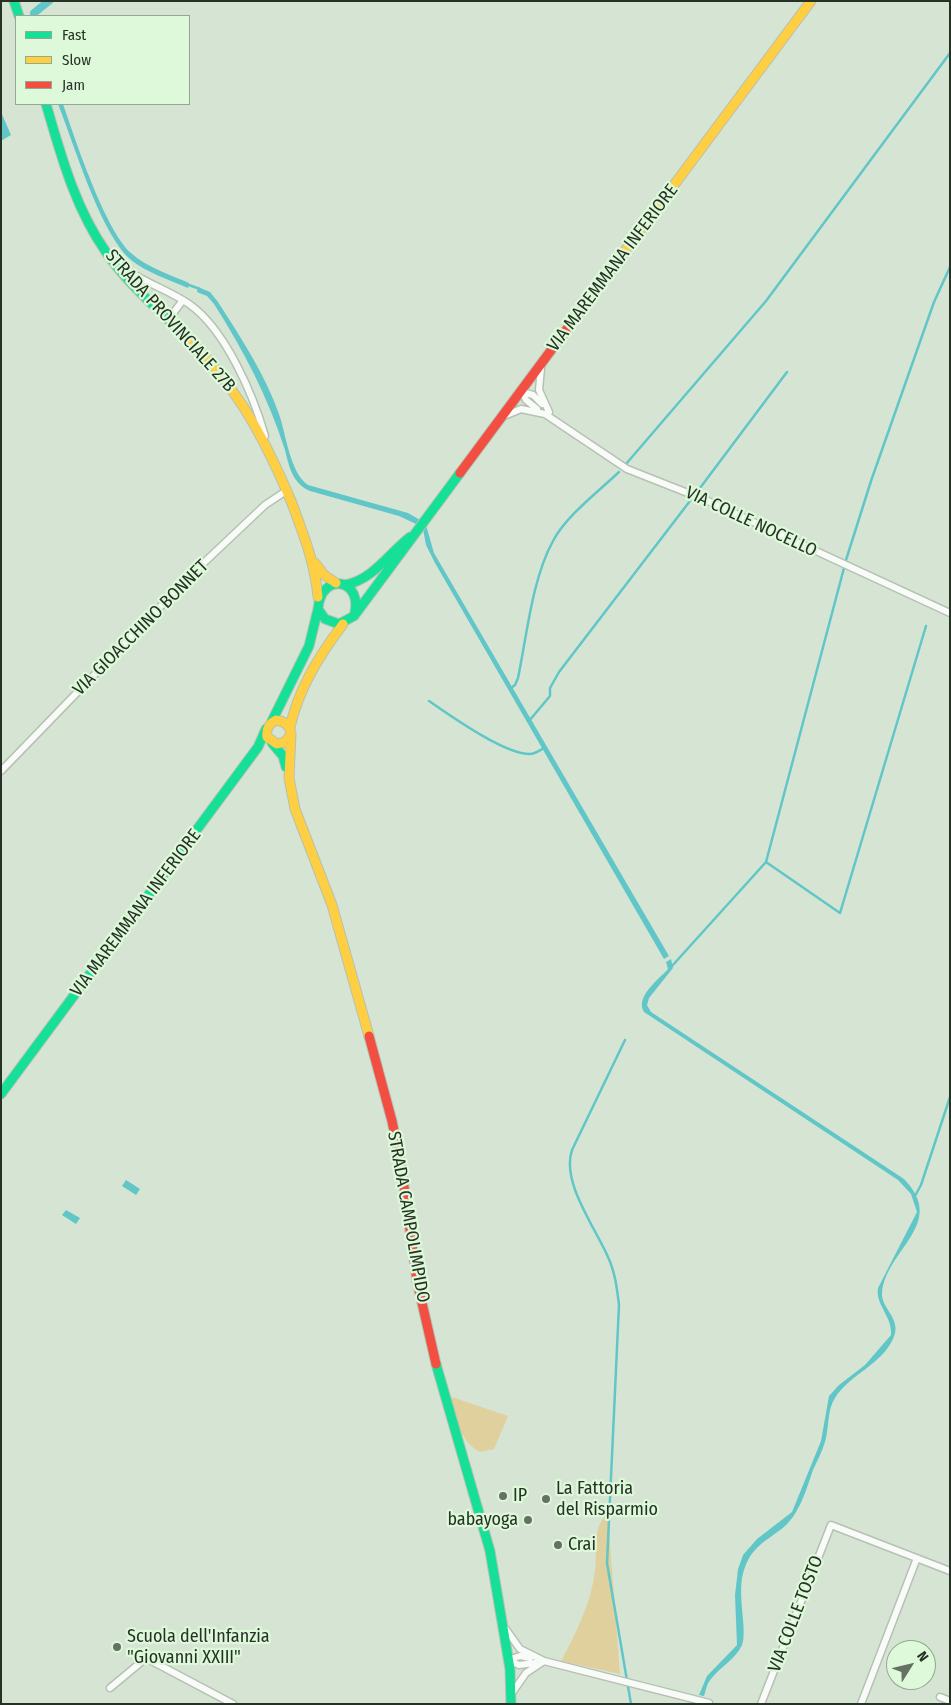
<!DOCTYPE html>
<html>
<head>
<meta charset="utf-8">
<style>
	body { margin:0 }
	#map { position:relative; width:951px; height:1705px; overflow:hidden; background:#d6e5d3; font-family:"Fira Sans Condensed",sans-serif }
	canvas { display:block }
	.frame { position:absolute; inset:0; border:2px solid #273226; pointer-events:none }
	.legend { position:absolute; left:15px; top:15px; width:175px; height:90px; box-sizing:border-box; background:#ddf9d9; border:1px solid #94a991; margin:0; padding:6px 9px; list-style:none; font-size:15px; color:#273226 }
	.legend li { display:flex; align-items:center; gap:10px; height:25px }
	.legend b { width:25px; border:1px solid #94a991 }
	.north { position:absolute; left:886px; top:1640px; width:50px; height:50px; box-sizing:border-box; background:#ddf9d9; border:1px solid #94a991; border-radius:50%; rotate:54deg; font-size:14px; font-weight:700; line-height:20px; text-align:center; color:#273226 }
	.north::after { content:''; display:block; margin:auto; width:18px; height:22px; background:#647163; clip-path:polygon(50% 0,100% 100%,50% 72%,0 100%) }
</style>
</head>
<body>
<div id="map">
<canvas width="951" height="1705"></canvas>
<div class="frame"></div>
<ul class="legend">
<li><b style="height:6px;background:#16e098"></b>Fast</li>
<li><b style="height:6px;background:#ffcf43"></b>Slow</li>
<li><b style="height:6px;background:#f24e42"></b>Jam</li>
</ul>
<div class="north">N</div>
</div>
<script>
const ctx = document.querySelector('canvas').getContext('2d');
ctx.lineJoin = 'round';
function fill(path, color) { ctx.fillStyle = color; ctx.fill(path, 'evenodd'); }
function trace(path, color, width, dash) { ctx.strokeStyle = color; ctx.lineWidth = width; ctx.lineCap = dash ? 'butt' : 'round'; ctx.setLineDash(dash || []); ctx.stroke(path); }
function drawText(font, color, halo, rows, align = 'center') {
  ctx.font = font + ' "Fira Sans Condensed",sans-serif'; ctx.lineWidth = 4.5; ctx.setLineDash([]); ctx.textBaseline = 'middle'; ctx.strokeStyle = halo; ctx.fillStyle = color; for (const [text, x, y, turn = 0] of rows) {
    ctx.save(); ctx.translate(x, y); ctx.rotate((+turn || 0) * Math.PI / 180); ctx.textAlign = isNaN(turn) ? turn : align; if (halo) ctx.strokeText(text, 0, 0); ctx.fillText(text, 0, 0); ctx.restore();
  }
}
fill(new Path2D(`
	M449 1396 508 1416 494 1449 480 1452C460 1442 455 1415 449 1396Z
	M607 1513 609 1531 620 1674 561 1661C576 1633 591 1603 595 1571 598 1548 591 1532 607 1513Z`), '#e0d09d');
fill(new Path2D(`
	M58 104H63C75 139 105 230 131 253 146 267 171 275 189 283L188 288C170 280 145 272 130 259 100 232 74 144 58 104Z
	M1 112 11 135 1 141Z
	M198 287 210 292 218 302C241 338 265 374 279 414 286 434 290 473 308 485L408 513 420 520 416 524 399 516 310 491C293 484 289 467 285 450 268 397 244 351 214 304L207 296 197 292Z
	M426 525 434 553 669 956 664 959 435 563 426 545 423 529Z
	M671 959 673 968 649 998 647 1005 651 1012 904 1179C948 1224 886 1249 882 1293 881 1309 903 1319 893 1339 881 1365 849 1375 835 1398 827 1410 829 1429 825 1442 822 1452 817 1461 813 1470 808 1484 804 1499 796 1512 782 1538 754 1537 744 1570 736 1593 748 1630 742 1645 736 1659 720 1667 711 1679 707 1683 706 1690 704 1696L699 1695 707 1676 737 1645 735 1595 738 1569 743 1555 757 1539 792 1512 821 1441 829 1396 839 1385 865 1365 891 1335C893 1317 875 1305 878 1288L917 1212 911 1194 898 1180 644 1012C635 997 658 980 668 969L666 962Z
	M126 1180 140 1189 136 1195 122 1186Z
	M66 1210 80 1218 76 1224 62 1215Z`), '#60c6c7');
trace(new Path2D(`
	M186 284 200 289
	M626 464 766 301 950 53
	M697 492 787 372
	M846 560 871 481 934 302 950 267
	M511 688 515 685 518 678C527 635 532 579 553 541 566 516 599 491 619 472
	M429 701C451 716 504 754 530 754 535 754 540 750 544 748
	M529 721 550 696V688L559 672 693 497
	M766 862 840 913 926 626
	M672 966 766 862 844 568
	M625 1040 572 1150C561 1182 595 1227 608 1257 615 1272 617 1288 619 1305L607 1563 631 1704
	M915 1196 921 1185 950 1097`), '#60c6c7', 2.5);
trace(new Path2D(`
	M34 13 49 1`), '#60c6c7', 8);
const street = new Path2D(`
	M119 264C140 282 166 288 189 304 225 329 253 394 265 436
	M168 320 183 300
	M541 368 539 390 549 412
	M522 392 533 395 542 404
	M522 392 526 400 537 409
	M504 416 521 409 545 414 627 469 708 501 950 613
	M1 771 193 573 265 505 286 491
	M505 1628 520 1649 544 1661 709 1703
	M508 1660 519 1665 535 1663
	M508 1660 520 1656 530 1658
	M110 1688 146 1658 233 1704
	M512 1693 526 1673 544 1661
	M940 1697 950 1701
	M761 1704 831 1525 950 1571
	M861 1704 917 1558`);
const fast = new Path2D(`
	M14 1 19 16
	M46 104C61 155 75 208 106 252 125 280 151 303 176 327
	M345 585C374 579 388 554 410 537
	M354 616C365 579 321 570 318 609L325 619 339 624 354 616 460 473
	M272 721 309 646 318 609
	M272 743 283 756 286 767
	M1 1094 258 747 266 729
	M436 1364 490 1551 510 1669 511 1704`);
const slow = new Path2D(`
	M601 283 811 1
	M176 327C232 378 262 432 291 501 303 533 315 563 318 597
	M315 563 324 575 336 583
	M290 727C299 688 319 656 343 624
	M290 736 285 742 277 744 267 737C266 729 268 724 276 720 285 721 289 725 291 733L289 778 295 809 332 905 369 1036`);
const jam = new Path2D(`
	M460 473 601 283
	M369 1036 392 1121 401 1165 417 1281 436 1364`);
trace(street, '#b6c1b4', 9);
trace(fast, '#b6c1b4', 11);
trace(slow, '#b6c1b4', 11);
trace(jam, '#b6c1b4', 11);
trace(street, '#f9fbf8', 6);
trace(fast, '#16e098', 9);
trace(slow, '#ffcf43', 9);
trace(jam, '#f24e42', 9);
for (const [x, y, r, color] of [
	[503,1496,5,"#647163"],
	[546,1499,5,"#647163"],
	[528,1520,5,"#647163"],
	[558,1545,5,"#647163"],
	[117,1647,5,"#647163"]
]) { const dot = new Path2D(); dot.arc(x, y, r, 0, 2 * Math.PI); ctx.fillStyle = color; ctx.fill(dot); trace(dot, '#ddf9d9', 2); }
drawText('18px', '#273226', '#ddf9d9', [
	["VIA MAREMMANA INFERIORE",613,268,-53],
	["STRADA PROVINCIALE 27B",170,321,48],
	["VIA COLLE NOCELLO",751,522,25],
	["VIA GIOACCHINO BONNET",141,628,-45],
	["VIA MAREMMANA INFERIORE",136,913,-53],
	["STRADA CAMPOLIMPIDO",408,1217,80],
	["VIA COLLE TOSTO",796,1614,-69]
]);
drawText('18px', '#273226', '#ddf9d9', [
	["La Fattoria",556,1489],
	["del Risparmio",556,1510],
	["IP",513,1496],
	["babayoga",518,1520,"right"],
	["Crai",568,1545],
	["Scuola dell'Infanzia",127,1637],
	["\"Giovanni XXIII\"",127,1658]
], 'left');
</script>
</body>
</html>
